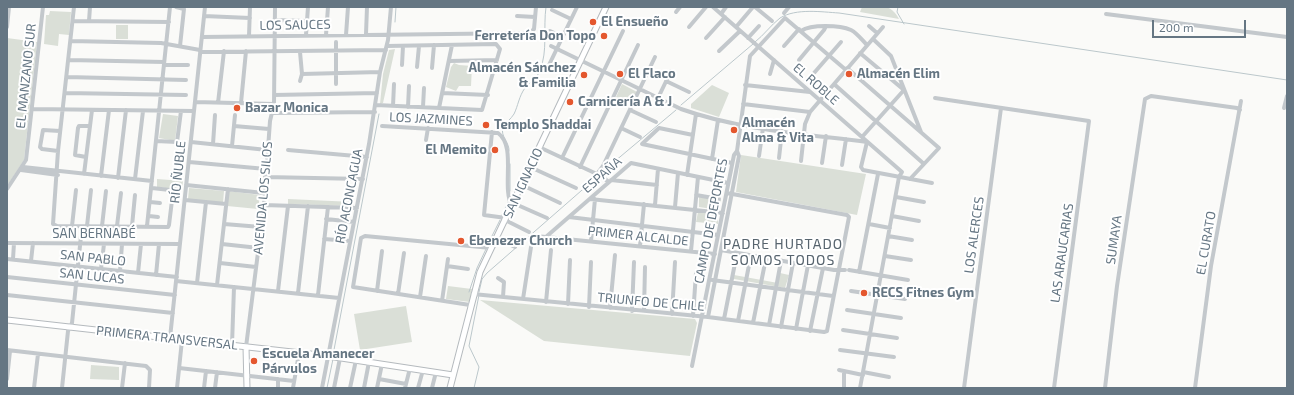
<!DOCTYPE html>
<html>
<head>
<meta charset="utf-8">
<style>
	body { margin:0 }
	#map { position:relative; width:1294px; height:395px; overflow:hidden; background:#fafaf8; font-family:"Exo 2",sans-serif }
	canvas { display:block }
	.frame { position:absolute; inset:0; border:8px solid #657683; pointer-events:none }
	.scale { position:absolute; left:1152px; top:20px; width:94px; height:18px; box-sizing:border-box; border:2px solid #657683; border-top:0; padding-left:5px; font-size:12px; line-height:14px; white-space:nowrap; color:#657683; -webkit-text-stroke:3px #fff; paint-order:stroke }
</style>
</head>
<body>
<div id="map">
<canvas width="1294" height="395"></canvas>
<div class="frame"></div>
<div class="scale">200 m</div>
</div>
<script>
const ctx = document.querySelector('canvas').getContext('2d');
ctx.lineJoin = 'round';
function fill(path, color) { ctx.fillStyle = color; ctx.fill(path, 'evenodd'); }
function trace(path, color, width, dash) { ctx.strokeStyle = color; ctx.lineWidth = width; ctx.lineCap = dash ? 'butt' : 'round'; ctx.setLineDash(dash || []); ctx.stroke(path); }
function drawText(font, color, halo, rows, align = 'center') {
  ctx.font = font + ' "Exo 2",sans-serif'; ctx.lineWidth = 4; ctx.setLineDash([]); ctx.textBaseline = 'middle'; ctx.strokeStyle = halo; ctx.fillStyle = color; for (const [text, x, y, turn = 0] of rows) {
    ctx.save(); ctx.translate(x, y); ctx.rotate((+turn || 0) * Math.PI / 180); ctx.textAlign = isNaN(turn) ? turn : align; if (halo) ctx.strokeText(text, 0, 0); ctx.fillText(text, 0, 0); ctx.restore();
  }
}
fill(new Path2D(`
	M862 7C879 7 890 2 899 19L860 12Z
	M50 11 71 12 69 35 59 34 58 46 44 44 46 15H49Z
	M116 25H128V39H116Z
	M7 38 37 42 24 160 7 186Z
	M395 49 383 103 380 104 383 74 389 50Z
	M454 63 459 65 472 66 471 86H459L456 91 446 87 451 67Z
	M622 84 637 92 630 104 616 97Z
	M712 85 729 93 719 117 691 108V104Z
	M163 114 178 116 175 141 159 138Z
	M741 155 866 174 857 215 736 192Z
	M157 179 183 181 182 190 157 187Z
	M189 188 224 191 223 203 188 199Z
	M228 191 260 195 258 209 227 206Z
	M699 197 721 200 719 210 699 207Z
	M288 199 354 202 353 206 288 204Z
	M698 212 718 214V224L696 222Z
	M780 273 789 275 785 288 734 279V275L778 283Z
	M448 286 472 289 470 302 446 299Z
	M480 300 695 319 697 323 690 356 544 341Z
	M406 306 412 342 360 350 354 314Z
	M91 365 119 367V380L90 379Z`), '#dadfd7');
trace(new Path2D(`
	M898 7 897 12 904 24
	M395 22 396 7
	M755 42C764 35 771 25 780 18 796 8 822 12 839 13L1287 80
	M681 105 753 44
	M509 151C510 143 500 136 503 128 505 123 511 119 514 114 518 106 519 96 525 88 530 81 536 81 540 70 548 51 543 28 546 7
	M510 164V191
	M602 172 676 110
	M502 215 508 202
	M487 246 500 220
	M469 292 477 268 486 249
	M479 292 482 279 487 273 597 177
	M333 355 379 114
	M327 388 333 359
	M474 388 479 367 469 346 479 295`), '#bbc7cb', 1);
const major = new Path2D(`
	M7 320 328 356 453 375
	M246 347 247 388
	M450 388 480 272 606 7`);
trace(major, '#b5babe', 7);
trace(new Path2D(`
	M74 7 58 151 53 224 57 226 168 227 169 225 173 192 170 190 152 188
	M176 7 184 9 180 46
	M713 7 902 172 899 177 860 388
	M755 7 772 21
	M552 10 571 19
	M676 12 680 7
	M784 13 789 7
	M721 14 726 7
	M1106 14 1287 37
	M204 16 250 18
	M517 16 535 17
	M274 20 307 21
	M73 21 169 22
	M89 21 90 7
	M869 26 877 33
	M7 27 9 7
	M689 27 706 7
	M736 27 753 7
	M550 31 563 37
	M801 31C811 24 840 25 851 30 857 33 862 40 867 45
	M366 34 367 7
	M306 35 308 7
	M326 35 328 7
	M346 35 348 7
	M249 36 250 7
	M202 37 530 33 534 29 536 7
	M706 38 725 17
	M748 38 759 26
	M873 39 891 56 921 132
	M71 41 161 43 200 50
	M551 46 681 109C740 130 805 134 867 142L861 167 863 170 932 183
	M784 46 799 29
	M719 51 740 31
	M200 52 386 50
	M860 53 904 90 862 137
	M69 60 164 62
	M799 60 824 30 826 26
	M449 61 497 60
	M164 65H188
	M402 65 403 46
	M549 65 577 7
	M417 67 419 46
	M432 68 434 45
	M847 68 939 148 910 179
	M814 73 841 42
	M302 74 380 72
	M770 74 774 60
	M67 77 186 80
	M300 81 302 74 300 52
	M666 81 689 92
	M336 84V42
	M834 84 924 164
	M745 85 810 92
	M65 93 186 95
	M442 93 488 95
	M274 95 377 93
	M658 98 671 71
	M935 98 1089 121 1054 388
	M195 102 274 104
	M218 103 224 51
	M241 103 246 51
	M743 104 810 112
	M376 105 482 110 500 49 496 44 387 46
	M393 106 394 84
	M408 107 409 86
	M423 107 424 88
	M439 108 452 45
	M1284 108 1287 96
	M32 109 194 111
	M630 110 656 122
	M272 113 375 112
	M234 126 269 129
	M382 126 498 133C517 147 501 187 512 206
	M621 128 640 137
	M492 132 484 215 506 218
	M426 140 428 128
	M156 141 177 142 181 111
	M191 142 267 150
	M213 144 215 115
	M642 144 732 163
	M642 144 659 128 693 135
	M232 146 235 115
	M539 147 599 175 609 182
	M288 150 367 157
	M58 151 42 149 40 147 43 130 60 131
	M759 156 763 128
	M86 157 75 155 78 128 79 126H90
	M562 158 623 31
	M779 158 782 131
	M712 159 718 120
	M801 161 805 124 810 112 883 27
	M189 162 266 169
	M822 163 826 136
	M842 165 846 139
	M23 167 152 181
	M530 167 576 188
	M580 167 638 45
	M21 170 58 175
	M84 174 92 110
	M597 174 603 166 655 57
	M687 175 696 114
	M101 176 109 110
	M265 177 363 179
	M118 178 126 110
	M135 179 143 111
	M611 180 657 185
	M186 185 264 193
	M522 185 560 203
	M7 189 26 160 43 7
	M696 195 719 199
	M896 197 924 202
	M590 199 723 213
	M185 200 226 204
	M150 202 160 203
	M513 203 547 218
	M264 205 357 208
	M655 205 658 169
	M675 207 678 173
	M149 216 158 217
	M892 216 919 221
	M569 217 718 235
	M326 219 354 222
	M505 220 529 232
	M224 224 261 227
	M869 224 890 228
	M72 226 76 190
	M87 226 91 190
	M102 226 106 191
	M117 226 121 193
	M132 226 135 195
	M147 226 170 7
	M536 236 715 254
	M547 236 631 163 728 183
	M888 236 912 240
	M496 238 515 247
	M324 239 350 241
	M591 241 595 199
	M7 243 180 244
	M222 244 259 248
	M640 246 644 204
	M721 250 834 270H845
	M691 251 698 177
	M885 256 911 260
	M7 259 177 277
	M13 259 14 243
	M31 261 33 243
	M220 263 256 267
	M447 266 468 269
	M101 269 104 244
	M849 270 908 280
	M120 271 122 244
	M859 272 878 174
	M138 273 141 244
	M156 275 159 244
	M7 277 175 295
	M498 278 504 282 503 297
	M712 280 833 296
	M176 281 339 298
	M197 283 206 202
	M217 285 228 189
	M278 291 288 206
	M377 291 382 251
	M851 291 905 299
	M298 293 308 206
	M398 294 404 253
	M473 294 708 317 824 332 827 331 849 217 847 215 727 193
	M7 295 173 313
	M318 295 328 207
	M420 297 426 256
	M523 299 531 247
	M442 301 448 259
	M546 302 551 250
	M568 304 570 260
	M470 305 353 287 361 238 365 236 491 248
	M589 307 591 262
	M610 308 615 255
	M847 310 901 318
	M632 311 634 262
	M644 311 645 267
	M672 314 675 262
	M693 316 696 273
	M708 317 739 156 737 151 750 56 785 18 846 70
	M724 319 737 253
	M738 321 751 255
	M753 323 766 258
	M769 325 781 261
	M781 327 793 263
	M796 329 808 265
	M843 330 897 338
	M810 331 823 268
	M170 338 205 7
	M232 345 234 287
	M246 347 264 205 270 121 274 104 275 7
	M7 350 146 366 150 370 149 388
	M840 350 894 357
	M692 366 734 155 737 151
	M179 368 294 381
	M839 370 863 375
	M863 372 889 377
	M7 379 10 351
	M278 379V388
	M379 379 406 384
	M34 388 38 354
	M62 388 68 331 72 323 81 236
	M122 388 125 363
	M177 388 182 340
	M204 388 206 371
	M215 388 217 372
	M293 388 299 353
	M322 388 369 144 380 72 388 40 391 7
	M334 388 340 358
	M350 388 356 360
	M364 388 369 362
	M377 388 382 364
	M405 388 410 368
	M418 388 423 370
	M432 388 436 372
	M844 388V372
	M964 388 1001 108
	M1105 388 1117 286 1145 99 1151 96 1237 108 1240 110
	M1195 388 1211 266 1241 101`), '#c3c8cc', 4);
trace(major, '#fff', 5);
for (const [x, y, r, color] of [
	[593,22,4,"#e4572e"],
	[604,36,4,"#e4572e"],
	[620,74,4,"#e4572e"],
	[849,74,4,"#e4572e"],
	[584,75,4,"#e4572e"],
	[570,102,4,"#e4572e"],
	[237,108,4,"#e4572e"],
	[486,125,4,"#e4572e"],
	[734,130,4,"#e4572e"],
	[495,150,4,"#e4572e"],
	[461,241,4,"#e4572e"],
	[864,293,4,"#e4572e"],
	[254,361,4,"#e4572e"]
]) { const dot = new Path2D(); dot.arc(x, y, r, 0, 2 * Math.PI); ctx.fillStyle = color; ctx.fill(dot); trace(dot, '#fff', 1.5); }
drawText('bold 13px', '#657683', '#fff', [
	["El Ensueño",601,22],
	["Ferretería Don Topo",596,36,"right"],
	["Almacén Sánchez",576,68,"right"],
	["& Familia",576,83,"right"],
	["El Flaco",628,74],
	["Almacén Elim",857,74],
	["Carnicería A & J",578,102],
	["Bazar Monica",245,108],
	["Almacén",742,123],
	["Alma & Vita",742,138],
	["Templo Shaddai",494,125],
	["El Memito",487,150,"right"],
	["Ebenezer Church",469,241],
	["RECS Fitnes Gym",872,293],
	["Escuela Amanecer",262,354],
	["Párvulos",262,369]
], 'left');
drawText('13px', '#657683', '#fff', [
	["LOS SAUCES",295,25,-1],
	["EL MANZANO SUR",26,76,-84],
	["EL ROBLE",816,84,41],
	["LOS JAZMINES",431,119,3],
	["RÍO ÑUBLE",178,172,-84],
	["ESPAÑA",602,175,-41],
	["SAN IGNACIO",523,183,-65],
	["RÍO ACONCAGUA",349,196,-79],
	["AVENIDA LOS SILOS",263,198,-85],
	["CAMPO DE DEPORTES",711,221,-79],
	["SAN BERNABÉ",94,234],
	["LOS ALERCES",974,235,-82],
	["PRIMER ALCALDE",638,236,6],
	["SUMAYA",1114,240,-82],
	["EL CURATO",1206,243,-80],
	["LAS ARAUCARIAS",1062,253,-82],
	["SAN PABLO",93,258,6],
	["SAN LUCAS",92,276,6],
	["TRIUNFO DE CHILE",651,302,5],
	["PRIMERA TRANSVERSAL",167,338,6]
]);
ctx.letterSpacing = '1px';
drawText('14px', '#57646e', '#fff', [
	["PADRE HURTADO",783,244],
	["SOMOS TODOS",783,260]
]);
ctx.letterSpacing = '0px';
</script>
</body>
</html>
